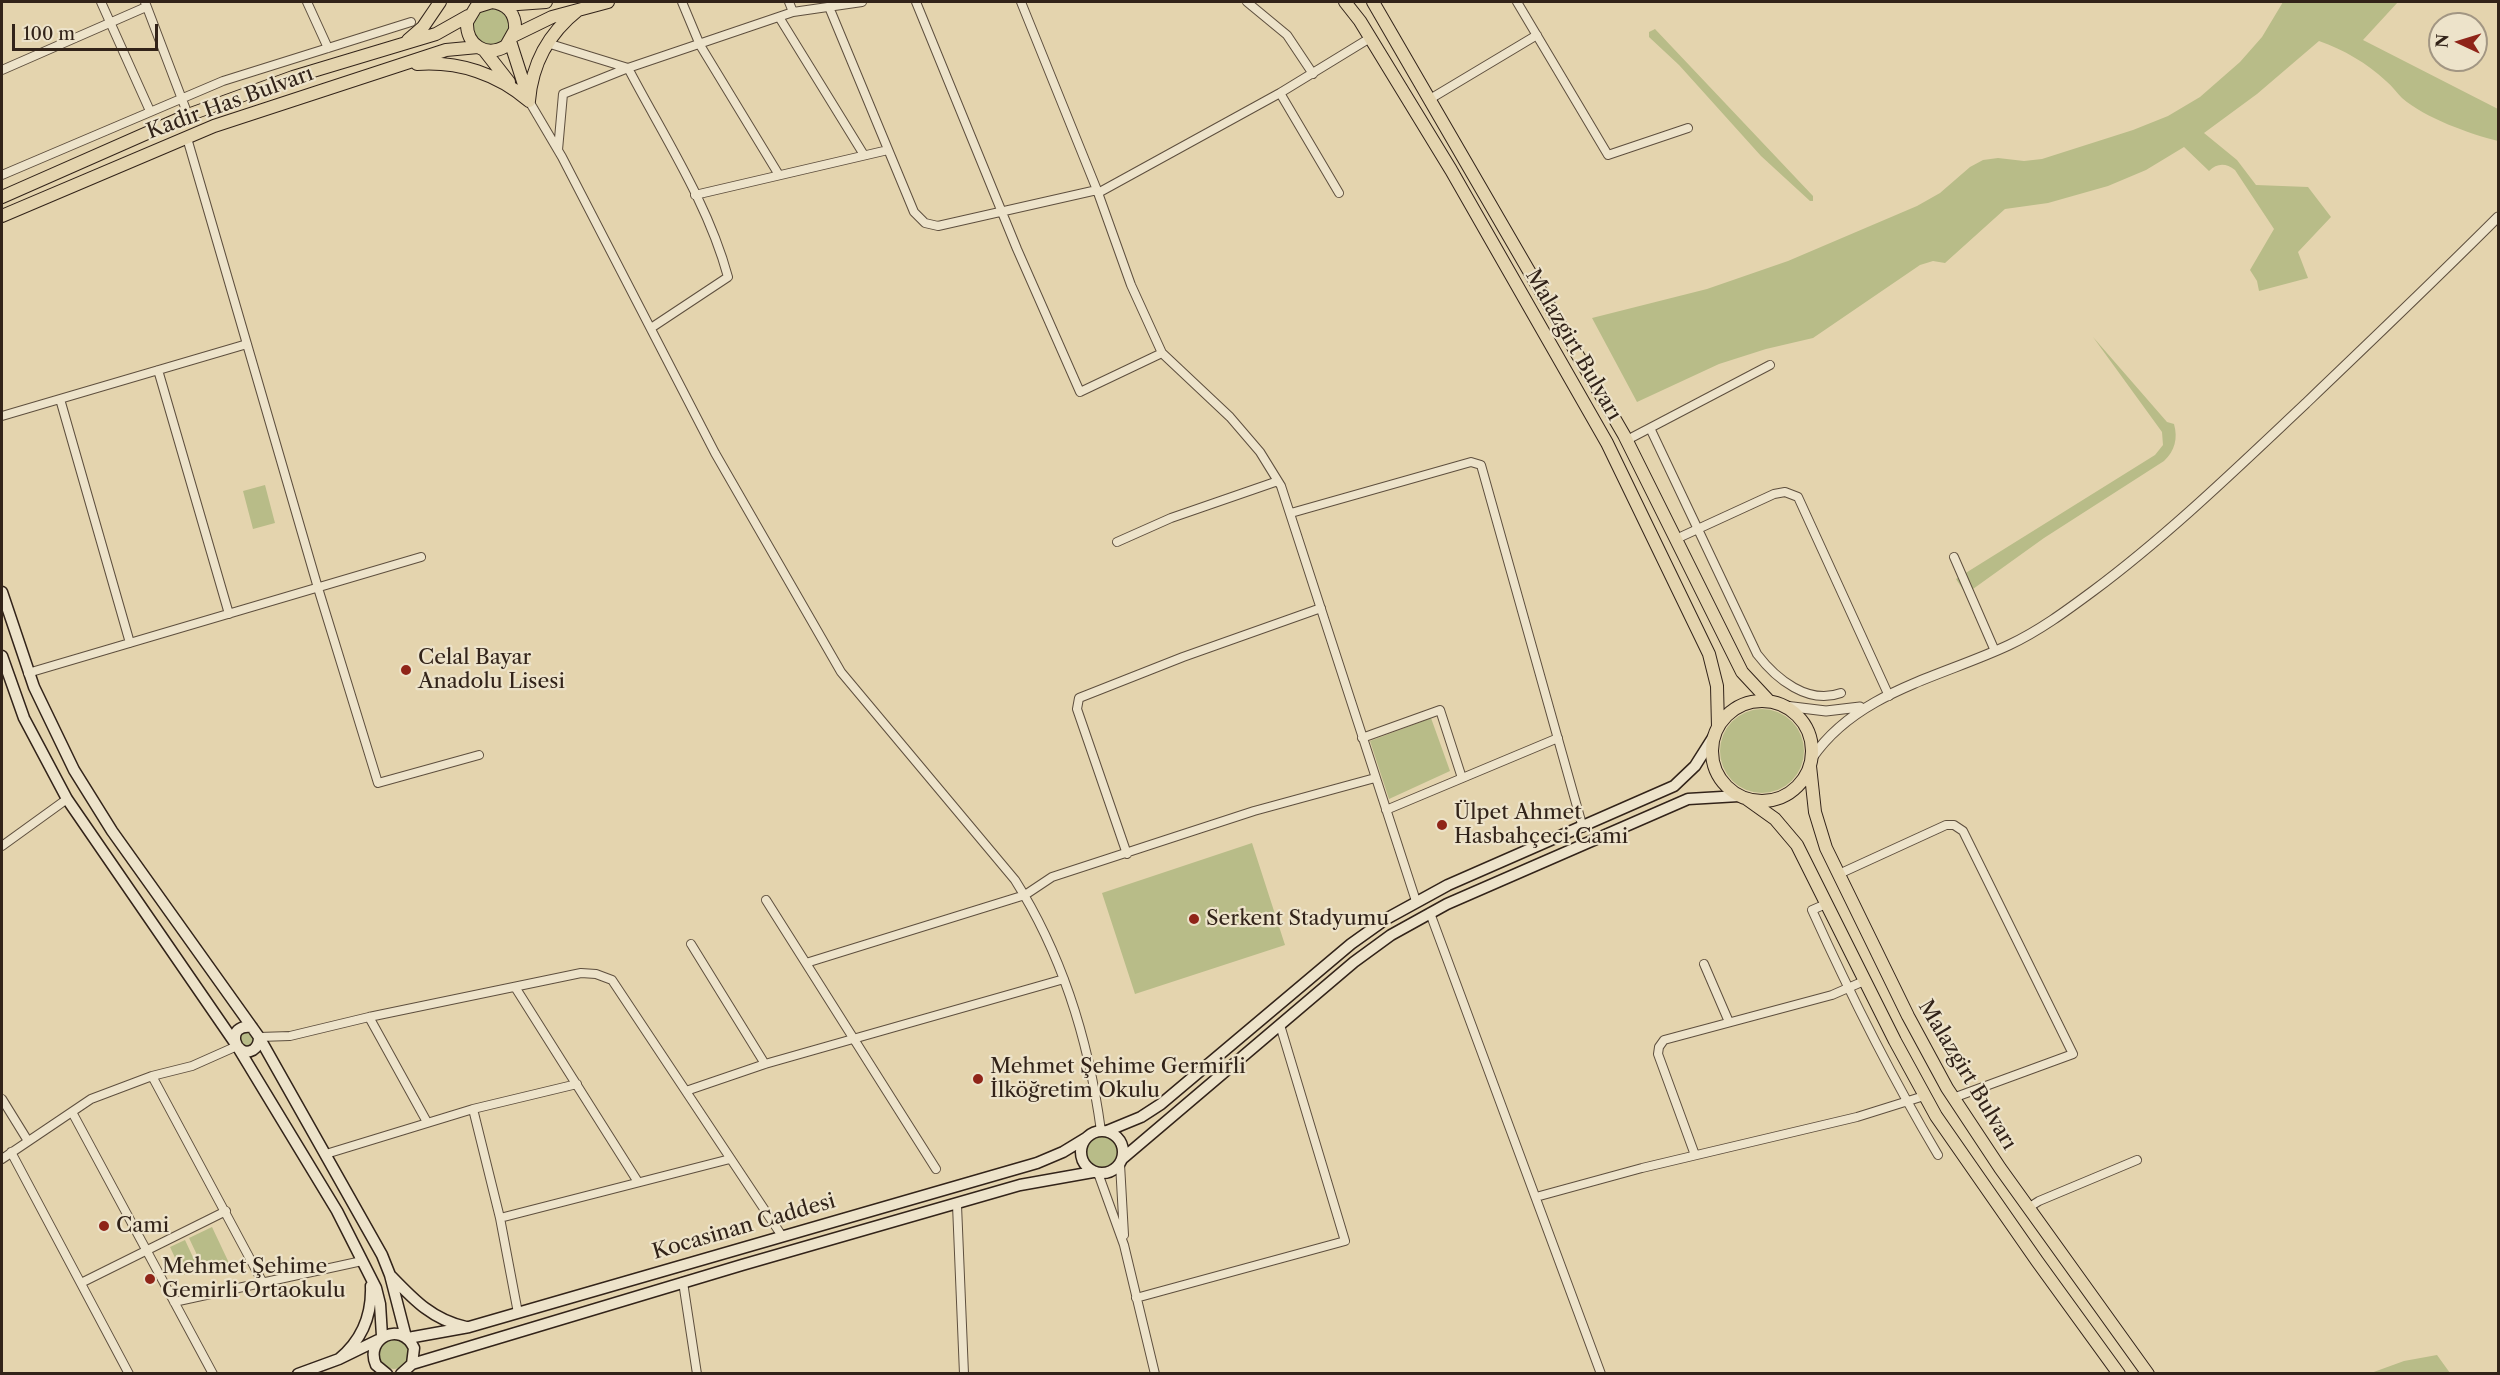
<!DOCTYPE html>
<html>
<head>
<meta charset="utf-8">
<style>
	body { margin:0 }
	#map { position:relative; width:2500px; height:1375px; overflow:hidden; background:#e4d4ae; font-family:"Libre Caslon Text",serif }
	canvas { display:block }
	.frame { position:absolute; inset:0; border:3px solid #322319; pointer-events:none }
	.north { position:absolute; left:2428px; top:12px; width:60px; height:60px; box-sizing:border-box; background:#ede3ca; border:2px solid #a29683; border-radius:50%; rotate:274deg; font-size:16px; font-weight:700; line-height:24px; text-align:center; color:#322319 }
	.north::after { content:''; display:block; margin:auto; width:21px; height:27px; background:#8f2418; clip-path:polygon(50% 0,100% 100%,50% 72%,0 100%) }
	.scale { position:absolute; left:12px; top:24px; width:146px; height:27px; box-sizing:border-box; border:3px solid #322319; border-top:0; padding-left:8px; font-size:18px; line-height:21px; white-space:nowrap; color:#322319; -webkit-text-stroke:4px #ede3ca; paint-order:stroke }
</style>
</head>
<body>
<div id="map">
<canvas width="2500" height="1375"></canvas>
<div class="frame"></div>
<div class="north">N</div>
<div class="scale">100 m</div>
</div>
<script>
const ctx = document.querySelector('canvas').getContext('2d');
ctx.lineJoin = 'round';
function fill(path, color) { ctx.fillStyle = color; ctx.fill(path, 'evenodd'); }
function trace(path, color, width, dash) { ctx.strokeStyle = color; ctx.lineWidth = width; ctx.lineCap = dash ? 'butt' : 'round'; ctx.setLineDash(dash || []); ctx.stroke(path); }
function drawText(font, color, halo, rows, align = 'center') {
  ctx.font = font + ' "Libre Caslon Text",serif'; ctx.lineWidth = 4.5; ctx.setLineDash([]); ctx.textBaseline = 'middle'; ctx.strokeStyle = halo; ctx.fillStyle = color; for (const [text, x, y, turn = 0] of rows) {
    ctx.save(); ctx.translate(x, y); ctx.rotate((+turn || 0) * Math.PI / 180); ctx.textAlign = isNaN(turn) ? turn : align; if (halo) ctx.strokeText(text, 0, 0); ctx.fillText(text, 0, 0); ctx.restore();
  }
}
fill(new Path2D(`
	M2283 2H2398L2363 40 2498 109V141C2470 134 2425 118 2402 98 2397 93 2392 86 2386 81 2367 63 2344 50 2319 41L2257 94 2204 133 2237 160 2256 185 2308 187 2331 217 2298 252 2308 278 2259 291 2257 281 2250 270 2274 229 2235 170C2226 163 2217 163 2209 171L2184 147 2146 170 2108 186 2048 203 2005 209 1945 263 1933 261 1920 265 1813 338 1766 349 1719 364 1637 402 1592 318 1707 289 1788 261 1917 206 1940 193 1970 167 1983 160 1998 158 2024 161 2042 159 2133 130 2168 116 2200 97 2240 62 2262 37Z
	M472 26a19 19 0 1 1 38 0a19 19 0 1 1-38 0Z
	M1655 29 1813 196V201H1810L1761 156 1679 65 1649 37V32Z
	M2093 337 2167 422 2174 424C2178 438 2175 451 2164 461L2044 538 1966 594 1956 579 2155 455 2163 445 2162 432Z
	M265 485 275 523 253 529 243 491Z
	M1720 751a42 42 0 1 1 84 0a42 42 0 1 1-84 0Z
	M1431 718 1450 771 1389 799 1370 741Z
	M1252 843 1285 945 1135 994 1102 893Z
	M239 1040a8 8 0 1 1 16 0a8 8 0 1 1-16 0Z
	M1085 1152a17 17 0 1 1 34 0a17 17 0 1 1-34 0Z
	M212 1227 229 1263 206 1274 189 1238Z
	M185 1240 198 1268 183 1275 170 1247Z
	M379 1354a15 15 0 1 1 30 0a15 15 0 1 1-30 0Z
	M2437 1355 2450 1373H2371L2404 1361Z`), '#b8bc88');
const minor = new Path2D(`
	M101 2 150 111
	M145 2 188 115
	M307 2 328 48
	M682 2 700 45 779 175
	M789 2 793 12
	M916 2 1017 249 1080 392 1162 353
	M1021 2 1097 190 1131 285 1162 353 1230 417 1260 452 1281 486 1416 901
	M1247 2 1287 35 1313 74
	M1517 2 1608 155 1688 128
	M829 7 914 212 925 223 938 226 1097 190
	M779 17 864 155
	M547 43 628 68 793 12 862 2
	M2 70 146 7
	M1280 93 1339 193
	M1430 99 1537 35
	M529 101 562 157 715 453 841 672 1015 880C1063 956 1089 1042 1101 1131
	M187 138 318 588 378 783 479 755
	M558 150 563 94 628 68C663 135 708 203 728 277L651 328
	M2 175 223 81 411 22
	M1098 193 1280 93 1370 38
	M695 195 888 150
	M158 370 229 614
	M60 399 130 643
	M2 416 247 344
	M1650 428 1757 654C1776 679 1808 705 1841 693
	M1627 440 1770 365
	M1291 513 1471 462 1481 465 1583 828
	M1676 539 1774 494 1785 492 1798 497 1889 696
	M1117 542 1171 518 1278 481
	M1954 557 1995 651
	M28 673 421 557
	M1362 738 1440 710 1462 778
	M1386 810 1558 738
	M2 846 67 799
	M1127 854 1077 709 1079 698 1183 657 1321 608
	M1839 874 1946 825H1954L1963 831 2073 1054 1953 1098
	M766 900 936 1169
	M1826 904 1812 910C1850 994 1891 1076 1938 1155
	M1430 913 1601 1374
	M691 944 765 1064
	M806 963 1025 895 1052 877 1254 811 1375 778
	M1704 964 1729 1022
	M515 987 638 1182
	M369 1017 427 1122
	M259 1037 290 1036 369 1017 581 973 596 974 612 980 782 1236
	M152 1076 263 1283
	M686 1091 765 1064 1064 979
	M2 1099 28 1141
	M473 1109 577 1084
	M72 1112 213 1374
	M11 1152 129 1374
	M326 1154 473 1109 500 1218 518 1313
	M1695 1155 1658 1054 1659 1047 1664 1040 1832 995 1864 981
	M2 1159 91 1099 152 1076 192 1066 237 1046
	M1120 1164 1124 1235
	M1098 1173 1124 1245 1155 1374
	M1536 1197 1642 1168 1857 1117 1924 1096
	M957 1205 964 1374
	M2028 1208 2039 1201 2137 1160
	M500 1218 730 1159
	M683 1282 697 1374
	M81 1283 226 1211
	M1136 1298 1345 1241 1280 1025
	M174 1302 362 1261`);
const tertiary = new Path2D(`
	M1785 706 1826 711 1860 707
	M1812 758C1857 692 1941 677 2009 645 2039 631 2066 611 2093 591 2168 535 2235 470 2303 406 2369 343 2434 281 2498 217`);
const secondary = new Path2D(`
	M2 592 34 687 74 770 112 831 259 1037 382 1255 390 1275 406 1337
	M2 656 24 718 67 799 237 1046 337 1211 376 1288 380 1304 382 1336
	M252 1027C224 1023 235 1060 253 1050 258 1047 259 1042 259 1037
	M1081 1152a21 21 0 1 1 42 0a21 21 0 1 1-42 0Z
	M1107 1131 1141 1117 1161 1104 1351 944 1386 919 1448 885 1674 786 1695 766 1714 736
	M1122 1159 1354 962 1391 935 1447 904 1688 799 1739 796
	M391 1276C414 1300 433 1320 466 1327
	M408 1338 469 1327 1037 1163 1063 1152 1086 1138
	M339 1359C362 1340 372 1315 371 1286
	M412 1364 742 1265 1020 1185 1093 1172
	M298 1374 339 1359 378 1340
	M387 1374 376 1365C364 1338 401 1320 414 1348L412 1364 401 1374`);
const trunk = new Path2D(`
	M492 2 476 7 467 22C466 45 486 58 506 46L515 30C516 15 508 4 492 2
	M1345 2 1360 21 1451 170 1607 443 1709 654 1717 686 1718 727
	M1373 2 1624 435 1742 672 1769 701
	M504 5 546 2
	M513 36 552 17 608 2
	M408 40 423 27 440 2
	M510 41 528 97
	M484 50 509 82
	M417 64C459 61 498 74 529 101
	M529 101C532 63 549 33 578 10
	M2 197 188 115 293 77 436 34 468 16
	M2 216 214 126 446 50 478 47
	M1712 751a50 50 0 1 1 100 0a50 50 0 1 1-100 0Z
	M1810 766 1815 812 1826 848 1908 1016 1947 1088 2000 1168 2148 1374
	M1747 799 1775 819 1797 845 1895 1041 1936 1116 2037 1261 2119 1374`);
trace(minor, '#5e4f3e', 10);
trace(tertiary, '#5e4f3e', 11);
trace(secondary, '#322319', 13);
trace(trunk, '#322319', 14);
trace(minor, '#ede3ca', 8);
trace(tertiary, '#ede3ca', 9);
trace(secondary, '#ede3ca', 10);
trace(trunk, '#e4d4ae', 12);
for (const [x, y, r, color] of [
	[406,670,6,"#8f2418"],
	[1442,825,6,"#8f2418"],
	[1194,919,6,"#8f2418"],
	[978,1079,6,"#8f2418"],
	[104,1226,6,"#8f2418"],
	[150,1279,6,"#8f2418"]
]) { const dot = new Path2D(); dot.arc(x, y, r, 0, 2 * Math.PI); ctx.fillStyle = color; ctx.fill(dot); trace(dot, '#ede3ca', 2); }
drawText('21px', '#322319', '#ede3ca', [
	["Kadir Has Bulvarı",230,103,-20],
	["Malazgirt Bulvarı",1573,345,60],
	["Malazgirt Bulvarı",1967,1075,59],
	["Kocasinan Caddesi",744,1227,-16]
]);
drawText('21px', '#322319', '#ede3ca', [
	["Celal Bayar",418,658],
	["Anadolu Lisesi",418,682],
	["Ülpet Ahmet",1454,813],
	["Hasbahçeci Cami",1454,837],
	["Serkent Stadyumu",1206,919],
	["Mehmet Şehime Germirli",990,1067],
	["İlköğretim Okulu",990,1091],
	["Cami",116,1226],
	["Mehmet Şehime",162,1267],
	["Gemirli Ortaokulu",162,1291]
], 'left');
</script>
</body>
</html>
